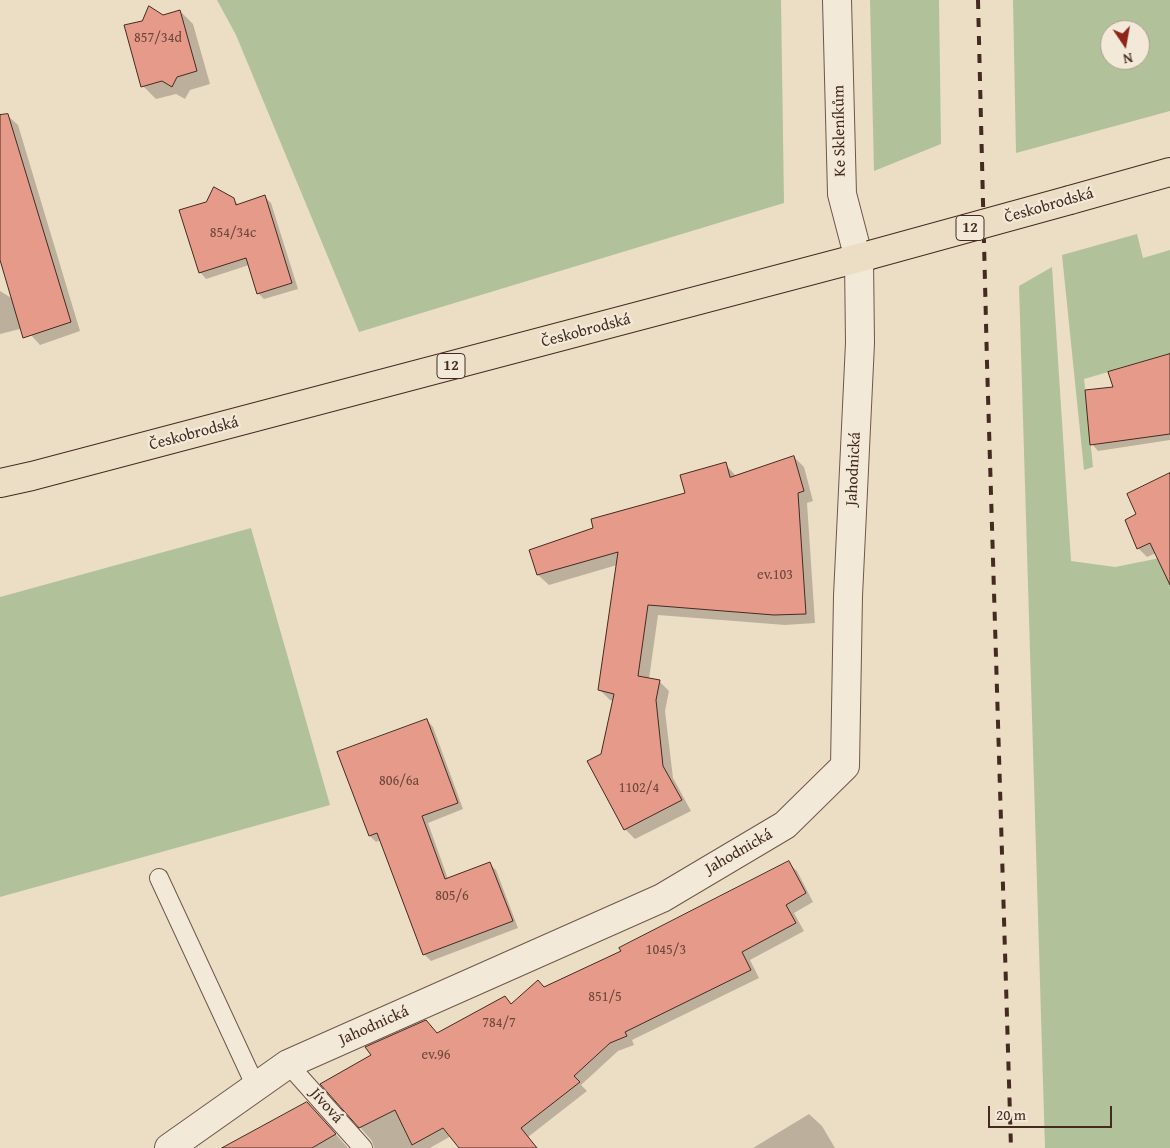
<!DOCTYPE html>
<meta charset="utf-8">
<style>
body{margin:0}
#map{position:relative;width:1170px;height:1148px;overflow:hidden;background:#ecddc5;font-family:"Gentium Book Plus",serif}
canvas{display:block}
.north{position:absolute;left:1100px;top:20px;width:50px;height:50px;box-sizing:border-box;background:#f3e9d9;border:1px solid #ad9d8f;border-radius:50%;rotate:168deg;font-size:14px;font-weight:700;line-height:20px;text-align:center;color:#442a21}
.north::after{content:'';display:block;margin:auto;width:18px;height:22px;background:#8f2418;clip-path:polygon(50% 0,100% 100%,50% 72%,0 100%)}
.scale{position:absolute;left:988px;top:1106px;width:124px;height:22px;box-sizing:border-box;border:2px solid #442a21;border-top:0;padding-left:6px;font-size:15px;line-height:18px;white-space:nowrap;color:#442a21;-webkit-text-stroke:4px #f3e9d9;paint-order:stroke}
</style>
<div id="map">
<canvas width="1170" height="1148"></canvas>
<div class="north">N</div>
<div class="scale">20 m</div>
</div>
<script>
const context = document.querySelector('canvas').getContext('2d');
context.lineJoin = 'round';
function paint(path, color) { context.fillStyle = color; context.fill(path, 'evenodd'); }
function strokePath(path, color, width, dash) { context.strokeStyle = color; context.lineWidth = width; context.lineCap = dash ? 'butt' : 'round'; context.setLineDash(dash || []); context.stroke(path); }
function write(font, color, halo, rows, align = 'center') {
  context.font = font + ' "Gentium Book Plus",serif'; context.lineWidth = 4.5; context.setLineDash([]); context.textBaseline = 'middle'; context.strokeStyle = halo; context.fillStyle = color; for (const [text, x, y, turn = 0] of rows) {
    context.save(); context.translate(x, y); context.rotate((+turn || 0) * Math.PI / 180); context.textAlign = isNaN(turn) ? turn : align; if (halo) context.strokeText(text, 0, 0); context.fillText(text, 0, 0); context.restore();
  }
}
const green = new Path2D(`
 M217,0H781L784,203L359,332L236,35Z
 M870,0H939L941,144L874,171Z
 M1013,0H1170V111L1016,153ZM1110,30H1140V60H1110Z
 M1137,234L1143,258L1170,250V354L1084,379L1093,467L1084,470L1062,255Z
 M1052,267L1071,561L1115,567L1170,556V1148H1045L1019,286Z
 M251,528L330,805L0,897V597Z`);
const shadow = new Path2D(`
 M180,11L193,24L210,84L190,90L185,99L176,94L156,99L143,86L163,16Z
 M8,116L18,125L80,331L40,345L31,335L28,327L0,334V291L21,304L0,235V118Z
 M265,197L271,203L298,289L264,299L258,293L249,265L206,279L200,272L233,199L239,205Z
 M1170,356V440L1098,451L1092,444L1114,388Z
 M794,457L804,467L813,501L807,503L815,623L785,625L658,615L649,679L659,681L669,691L665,711L673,778L691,811L635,839L625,829L602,754L614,701L610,700L600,690L617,565L549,585L538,575L531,551L687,494L725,464L736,476Z
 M1170,474V547L1147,557L1138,548V515Z
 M427,720L433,727L463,809L428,823L448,879L490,864L496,870L518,928L431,961L424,954L381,840L376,842L370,836L339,753Z
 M788,863L797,871L813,902L794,913L804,931L750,960L759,978L632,1040L634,1045L618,1051L581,1085L587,1091L528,1137L537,1148H460L451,1136L430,1148H374L372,1141L322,1084L438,1034L512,1005L623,951Z
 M316,1112L348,1148H234Z
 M809,1114L822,1126L835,1148H753Z`);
const building = new Path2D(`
 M149,6L163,15L180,10L197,71L177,77L172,87L162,81L141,87L124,25L142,21Z
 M8,114L71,322L23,338L0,260V115Z
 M214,187L234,198L236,205L265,195L292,283L257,294L246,258L199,273L179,210L206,202Z
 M1170,354V434L1090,445L1085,390L1113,387L1108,372Z
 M794,456L804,491L798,493L806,614L774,615L648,605L638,676L660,680L656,700L663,766L682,800L624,830L587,761L601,754L614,694L598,690L618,552L537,575L529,550L593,528L591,519L685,493L680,475L726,462L730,477Z
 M1170,473V585L1150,543L1137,549L1125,520L1136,514L1127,494Z
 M427,719L458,803L422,816L445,879L490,862L513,921L423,955L377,833L369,836L337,752Z
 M789,861L806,893L786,905L796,923L742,952L751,970L625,1032L627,1036L610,1043L574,1076L580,1082L521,1128L537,1148H459L443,1128L412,1145L395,1110L359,1128L320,1084L371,1055L365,1047L426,1020L437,1033L505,996L511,1004L538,980L544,987L621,951L619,948Z
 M307,1102L336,1134L312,1148H222Z`);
const lane = new Path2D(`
 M159,878L256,1087
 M288,1064L363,1148`);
const street = new Path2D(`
 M169,1148L288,1064L662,898L785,825L845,766L848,596L860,343L859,259L842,194L837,0`);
const primary = new Path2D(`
 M1070,200L1170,172
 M0,483L32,476L870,255`);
const rail = new Path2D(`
 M978,0L987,363L1011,1148`);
const primaryBridge = new Path2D(`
 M870,255L1070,200`);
const numberNames = [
 ["857/34d",158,38],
 ["854/34c",233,233],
 ["ev.103",775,575],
 ["806/6a",399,781],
 ["1102/4",639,788],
 ["805/6",452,896],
 ["1045/3",666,950],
 ["851/5",605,997],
 ["784/7",499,1023],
 ["ev.96",436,1055]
];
const shields = [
 [970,228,28],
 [451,366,28]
];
const shieldNames = [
 ["12",970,228],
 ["12",451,366]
];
const streetNames = [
 ["Ke Skleníkům",840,131,-91],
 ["Českobrodská",1049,206,-16],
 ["Českobrodská",586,331,-15],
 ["Českobrodská",194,434,-15],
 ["Jahodnická",854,469,-87],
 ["Jahodnická",739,852,-30],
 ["Jahodnická",374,1026,-24],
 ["Jívová",326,1106,48]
];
paint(green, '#b1c29a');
paint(shadow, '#0003');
paint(building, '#e69a89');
strokePath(building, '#442a21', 1);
strokePath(lane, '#6e574a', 20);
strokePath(street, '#6e574a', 30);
strokePath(primary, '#442a21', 30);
strokePath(lane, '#f3e9d9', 18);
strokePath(street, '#f3e9d9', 28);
strokePath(primary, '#ecddc5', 28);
strokePath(rail, '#442a21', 4, [9, 9]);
strokePath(primaryBridge, '#442a21', 30, []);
strokePath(primaryBridge, '#ecddc5', 28);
write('14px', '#6c463b', null, numberNames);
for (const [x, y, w] of shields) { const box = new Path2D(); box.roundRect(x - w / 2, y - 12.5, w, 25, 4); context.fillStyle = '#f3e9d9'; context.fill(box); strokePath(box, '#442a21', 1); }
write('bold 15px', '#442a21', null, shieldNames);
write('16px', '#442a21', '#f3e9d9', streetNames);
</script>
